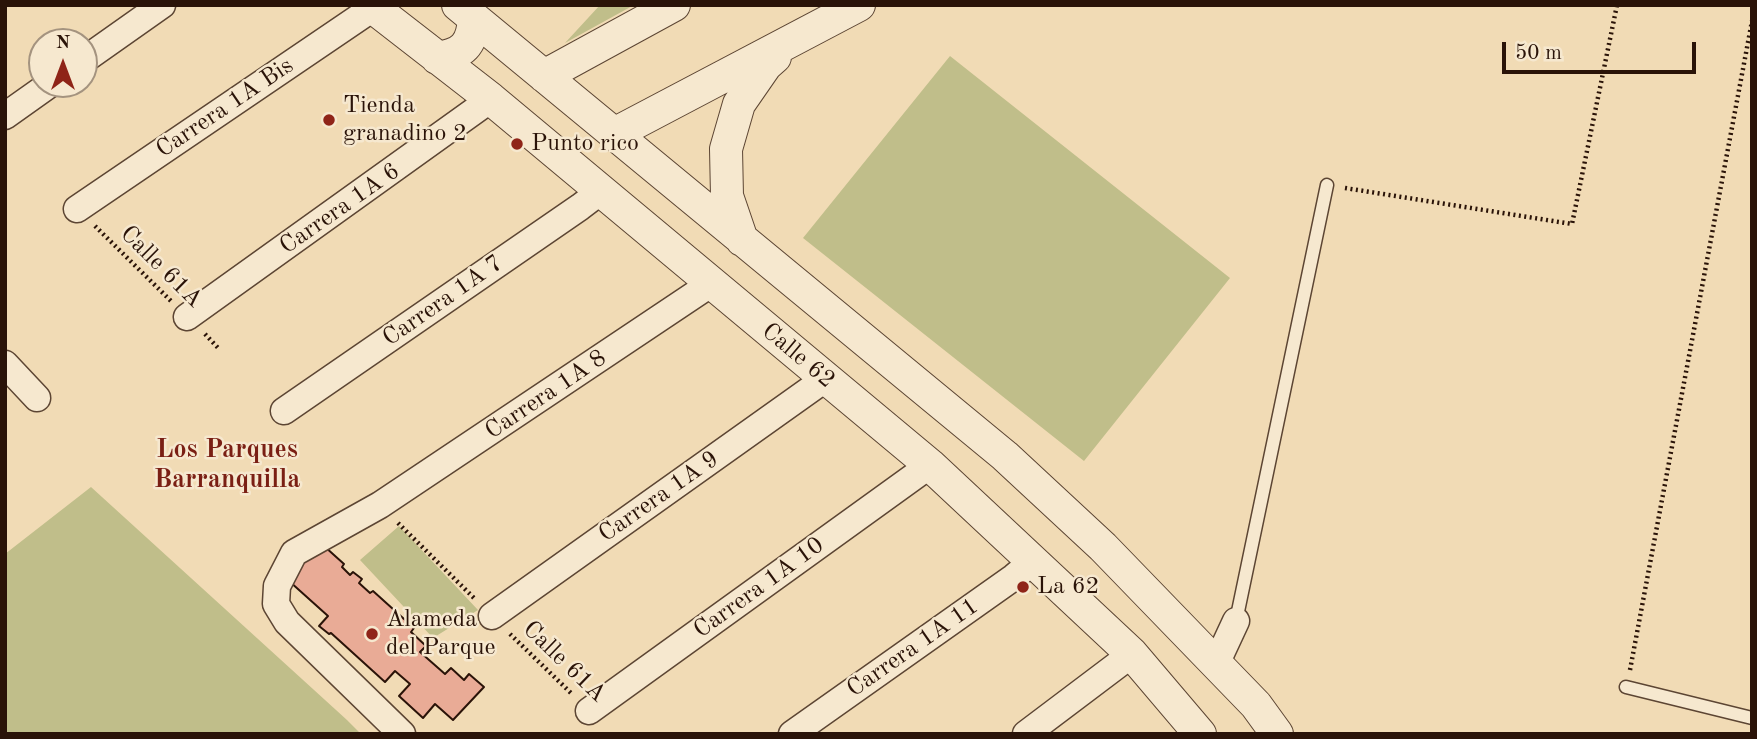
<!DOCTYPE html>
<style>
body{margin:0}
#map{position:relative;width:1757px;height:739px;overflow:hidden;background:#f1dbb5;font-family:"Old Standard TT",serif}
canvas{display:block}
.frame{position:absolute;inset:0;border:7px solid #2a1308;pointer-events:none}
.north{position:absolute;left:28px;top:28px;width:70px;height:70px;box-sizing:border-box;background:#f6e8cf;border:2px solid #a4937f;border-radius:50%;rotate:0deg;font-size:19px;font-weight:700;line-height:28px;text-align:center;color:#2a1308}
.north::after{content:'';display:block;margin:auto;width:24px;height:32px;background:#8f2418;clip-path:polygon(50% 0,100% 100%,50% 72%,0 100%)}
.scale{position:absolute;left:1502px;top:42px;width:194px;height:32px;box-sizing:border-box;border:4px solid #2a1308;border-top:0;padding-left:9px;font-size:21px;line-height:24px;white-space:nowrap;color:#2a1308;-webkit-text-stroke:5px #f6e8cf;paint-order:stroke}
</style>
<div id="map">
<canvas width="1757" height="739"></canvas>
<div class="frame"></div>
<div class="north">N</div>
<div class="scale">50 m</div>
</div>
<script>
const context = document.querySelector('canvas').getContext('2d');
context.lineJoin = 'round';
function paint(path, color) { context.fillStyle = color; context.fill(path, 'evenodd'); }
function strokePath(path, color, width, dash) { context.strokeStyle = color; context.lineWidth = width; context.lineCap = dash ? 'butt' : 'round'; context.setLineDash(dash || []); context.stroke(path); }
function write(font, color, halo, rows, align = 'center') {
  context.font = font + ' "Old Standard TT",serif'; context.lineWidth = 5; context.setLineDash([]); context.textBaseline = 'middle'; context.strokeStyle = halo; context.fillStyle = color; for (const [text, x, y, turn = 0] of rows) {
    context.save(); context.translate(x, y); context.rotate((+turn || 0) * Math.PI / 180); context.textAlign = isNaN(turn) ? turn : align; if (halo) context.strokeText(text, 0, 0); context.fillText(text, 0, 0); context.restore();
  }
}
const green = new Path2D(`
 M600,5H634L565,43Z
 M950,56L1230,278L1084,461L803,238Z
 M91,487L347,720L361,734H5V554Z
 M399,526L478,610L433,638L360,560Z`);
const building = new Path2D(`
 M324,546L344,564L342,567L350,575L353,572L362,579L359,583L370,593L373,591L414,628L411,632L426,646L420,652L445,674L451,668L464,680L469,674L484,687L453,720L435,704L423,718L399,696L410,684L395,671L385,682L331,633L329,634L319,626L328,616L289,581L313,549Z`);
const path = new Path2D(`
 M1345,188L1572,224L1617,5
 M95,226L171,301
 M205,334L220,350
 M398,523L474,598
 M510,634L572,694
 M1630,670L1752,21`);
const service = new Path2D(`
 M1236,621L1327,185
 M1626,687L1752,718`);
const minor = new Path2D(`
 M84,60L162,5
 M5,116L50,84
 M77,209L373,8
 M187,317L491,99
 M5,364L37,398
 M284,411L580,207L601,191
 M492,616L825,379
 M1216,664L1236,621
 M589,711L930,465
 M402,734L287,622L276,604L277,586L294,553L380,505L712,283
 M792,734L1014,577L1032,562
 M1026,734L1132,654`);
const tertiary = new Path2D(`
 M370,5L491,99L930,465L1132,654L1200,734
 M458,5L1005,456L1103,547L1256,705L1277,734
 M437,58C463,54 472,45 474,19
 M544,76L674,5
 M614,134L859,5
 M742,240L727,196L726,149L739,104L766,65L775,57`);
const markers = [
 [329,120,7,"#8f2418"],
 [517,144,7,"#8f2418"],
 [1023,587,7,"#8f2418"],
 [372,634,7,"#8f2418"]
];
const poiNames = [
 ["Tienda",343,106],
 ["granadino 2",343,134],
 ["Punto rico",531,144],
 ["La 62",1037,587],
 ["Alameda",386,620],
 ["del Parque",386,648]
];
const streetNames = [
 ["Carrera 1A Bis",225,108,-34],
 ["Carrera 1A 6",340,209,-35],
 ["Calle 61A",161,267,45],
 ["Carrera 1A 7",443,301,-35],
 ["Calle 62",798,356,40],
 ["Carrera 1A 8",546,395,-34],
 ["Carrera 1A 9",659,497,-35],
 ["Carrera 1A 10",759,588,-36],
 ["Carrera 1A 11",913,648,-35],
 ["Calle 61A",564,662,44]
];
const neighbourhoodNames = [
 ["Los Parques",227,450],
 ["Barranquilla",227,480]
];
paint(green, '#c0be8a');
paint(building, '#e9ab96');
strokePath(building, '#2a1308', 2);
strokePath(service, '#5c4533', 15);
strokePath(minor, '#5c4533', 29);
strokePath(tertiary, '#5c4533', 34);
strokePath(path, '#2a1308', 4.5, [2, 3.5]);
strokePath(service, '#f6e8cf', 12);
strokePath(minor, '#f6e8cf', 26);
strokePath(tertiary, '#f6e8cf', 32);
for (const [x, y, r, color] of markers) { const dot = new Path2D(); dot.arc(x, y, r, 0, 2 * Math.PI); context.fillStyle = color; context.fill(dot); strokePath(dot, '#f6e8cf', 2.5); }
write('24px', '#2a1308', '#f6e8cf', poiNames, 'left');
write('24px', '#2a1308', '#f6e8cf', streetNames);
write('bold 26px', '#7a1f14', '#f6e8cf', neighbourhoodNames);
</script>
